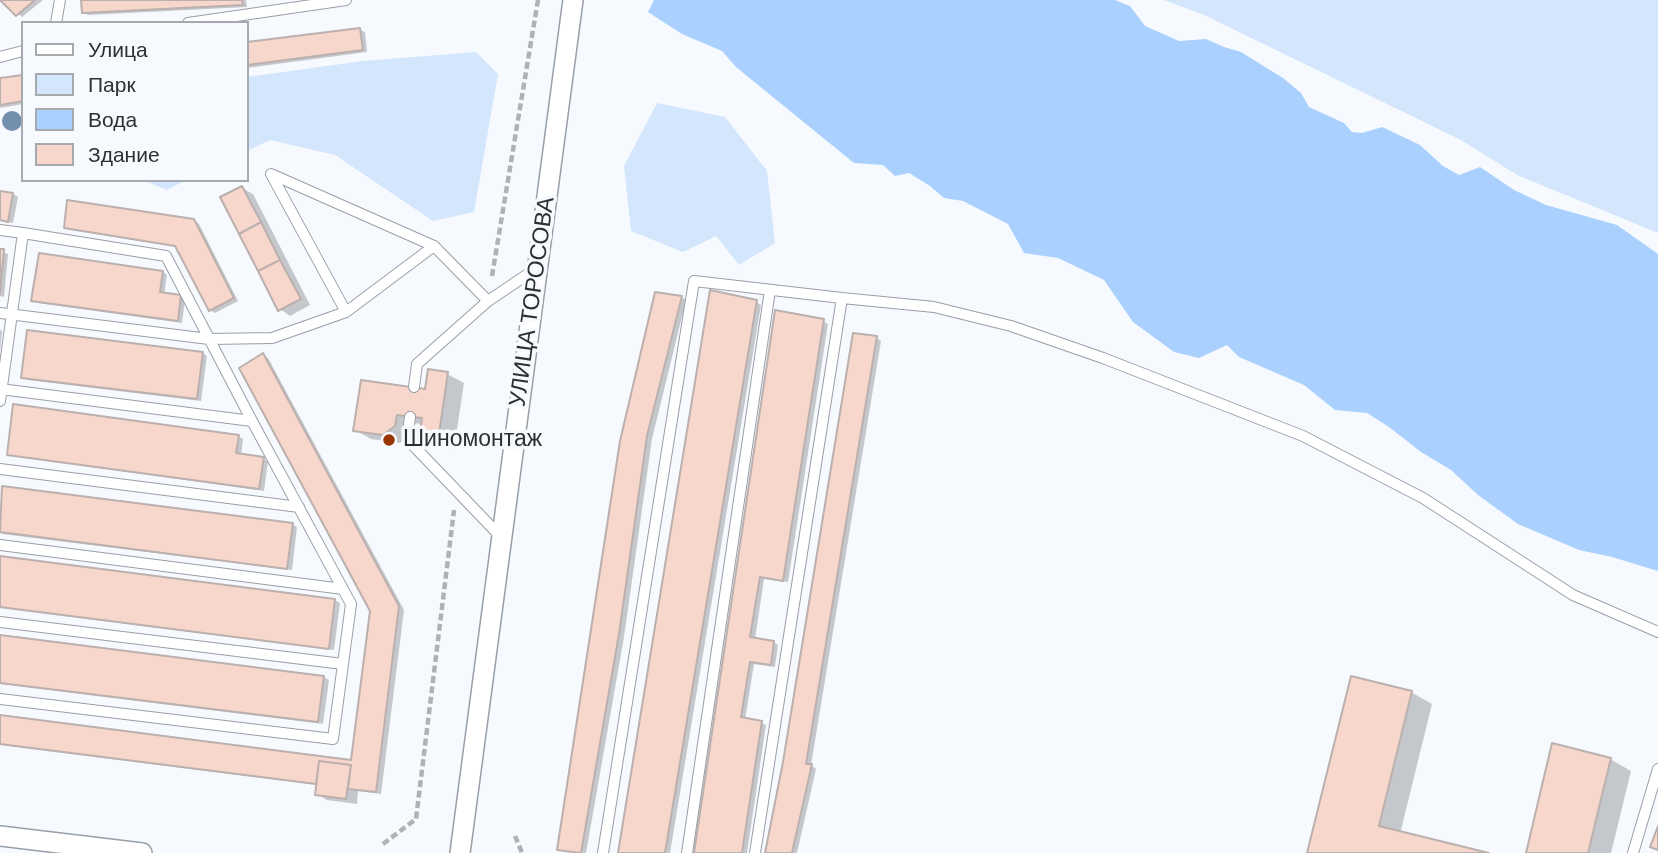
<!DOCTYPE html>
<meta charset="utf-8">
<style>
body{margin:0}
#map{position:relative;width:1658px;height:853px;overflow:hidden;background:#f6faff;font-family:"DM Sans",sans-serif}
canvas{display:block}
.legend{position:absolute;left:21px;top:21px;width:228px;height:161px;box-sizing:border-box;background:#f6faff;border:2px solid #a6a9ad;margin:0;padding:9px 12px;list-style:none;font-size:21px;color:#2d3033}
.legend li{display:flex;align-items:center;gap:14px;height:35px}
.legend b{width:35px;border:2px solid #a6a9ad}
</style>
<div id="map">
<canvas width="1658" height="853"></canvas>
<ul class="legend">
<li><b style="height:9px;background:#fff"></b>Улица</li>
<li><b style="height:19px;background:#d4e6fc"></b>Парк</li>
<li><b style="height:19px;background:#aad0fe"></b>Вода</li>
<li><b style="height:19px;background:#f7d7cc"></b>Здание</li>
</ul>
</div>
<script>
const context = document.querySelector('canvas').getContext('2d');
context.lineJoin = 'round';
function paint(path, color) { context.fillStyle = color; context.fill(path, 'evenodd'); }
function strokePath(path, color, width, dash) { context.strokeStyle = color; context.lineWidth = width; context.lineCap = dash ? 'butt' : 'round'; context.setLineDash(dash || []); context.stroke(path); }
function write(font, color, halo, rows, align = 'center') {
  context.font = font + ' "DM Sans",sans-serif'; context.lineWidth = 7; context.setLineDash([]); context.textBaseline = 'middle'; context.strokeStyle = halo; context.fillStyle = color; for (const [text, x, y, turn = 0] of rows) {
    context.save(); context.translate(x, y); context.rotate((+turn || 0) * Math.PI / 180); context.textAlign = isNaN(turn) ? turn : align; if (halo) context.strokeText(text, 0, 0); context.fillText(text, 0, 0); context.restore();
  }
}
const green = new Path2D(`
 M1164,0H1658V233L1517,175L1461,140L1204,15Z
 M476,52L498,74L474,212L433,221L335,155L270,140L247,151V77L363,61Z
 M657,103L725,117L767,171L775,243L739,265L716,236L683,252L631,231L624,166Z
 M142,180H186L167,190Z`);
const water = new Path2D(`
 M654,0H1115L1130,6L1145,26L1179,41L1206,39L1224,47L1241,52L1283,78L1301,93L1309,107L1344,123L1352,132L1362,133L1382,127L1420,145L1443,166L1459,175L1480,167L1514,190L1546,205L1617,225L1658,254V571L1612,557L1579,550L1518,524L1478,495L1451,470L1421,452L1389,427L1367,413L1335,410L1304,385L1239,357L1227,345L1199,358L1174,352L1133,322L1104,280L1058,258L1024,253L1008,224L963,201L944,198L930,186L909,173L895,176L883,165L854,163L736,67L722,51L682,34L648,12Z`);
const shadow = new Path2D(`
 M3,0H43L22,17Z
 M82,0H246L247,7L88,15L83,12Z
 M360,30L365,32L367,52L247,68V44Z
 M23,77V104L0,108V79Z
 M242,188L253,194L310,305L290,316L280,309Z
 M0,192L13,194L18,197L13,223L0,221Z
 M194,221L199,224L238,301L215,313L210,310L178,247L71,230L66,227Z
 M0,251L8,254L4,297L0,296Z
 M163,272L167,275L164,295L181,297L185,300L182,323L38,303L33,301Z
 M681,297L686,300L652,439L624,637L586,853L564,852L559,850L622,442Z
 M756,302L761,305L670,853H619Z
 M777,312L823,321L828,324L788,582L764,579L755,639L773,642L778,645L775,667L754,664L745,720L761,723L766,725L747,853H695Z
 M0,330L2,331L0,352Z
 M877,338L881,341L811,765L816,769L797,853H767Z
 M202,353L207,356L201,401L28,380L23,377Z
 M263,355L268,358L404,610L381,794L358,791L357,804L327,800L317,794L318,785L0,745V716L352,762L372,610Z
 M447,374L464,383L454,449L437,447L421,438L423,424L413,423L411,435L400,443L371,439L355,430L427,391Z
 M238,436L243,439L241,456L263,459L268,461L264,491L13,456L8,454Z
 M3,487L292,524L297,527L292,570L2,534L0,532V513Z
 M0,558L335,600L340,603L334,650L0,608Z
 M0,637L324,677L329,680L323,724L0,684Z
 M1411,692L1432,704L1400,834L1481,853H1309Z
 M1610,759L1631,771L1611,853H1527Z`);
const building = new Path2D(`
 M0,0H35L16,16Z
 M81,0H242L243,5L82,13Z
 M360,28L363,50L247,65V42Z
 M23,75V101L0,105V78Z
 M242,186L261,222L239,234L220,197Z
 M0,191L13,193L8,222L0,220Z
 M67,200L194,219L234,298L209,311L175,246L64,228Z
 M261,222L280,260L258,271L239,234Z
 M0,249H4L0,294Z
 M39,253L163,271L160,292L181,295L178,321L31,301Z
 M280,260L301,299L278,311L258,271Z
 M710,290L757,300L665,853H618Z
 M655,292L682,296L647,436L619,634L581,853L557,850L620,441Z
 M775,310L824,319L783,581L760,577L750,637L774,641L771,665L750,662L741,717L762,721L742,853H694Z
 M27,330L203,352L197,399L21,378Z
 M853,333L877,336L806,764H812L792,853H765L783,762Z
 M263,353L399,606L376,792L348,789L351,765L319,761L316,784L0,744V715L351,760L370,611L239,368Z
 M428,369L448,372L438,441L419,439L422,418L397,415L395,426L383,435L353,431L361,380L425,389Z
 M13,404L239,435L236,453L264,457L259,489L7,455Z
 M2,486L293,523L287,569L0,532Z
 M0,556L335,599L329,649L0,607Z
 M0,635L324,676L318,722L0,683Z
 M1351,676L1412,691L1379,826L1489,853H1307Z
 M1552,743L1611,758L1588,853H1526Z
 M319,761L351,765L346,799L315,795Z
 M1658,826V850L1650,847Z`);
const path = new Path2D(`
 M492,276L538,0
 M515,836L522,853
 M383,844L416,819L454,510`);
const service = new Path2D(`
 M56,23L60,0
 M188,23L346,0
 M0,57L23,51
 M0,230L23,233
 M434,246L271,174L346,312L434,246L488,301
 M842,298L934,307L1011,326L1103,358L1303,436L1423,498L1573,595L1658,632
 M0,313L209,339L272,338L346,312
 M414,387L417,364L488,301L537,268
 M0,389L252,421
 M0,401L23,233L166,256L252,421L351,604L333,739L0,699
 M410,417L407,439L501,537
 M0,469L299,507
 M0,545L343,589
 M0,622L343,664
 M603,853L694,281L842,298L755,853
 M687,853L770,290
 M1633,853L1658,769`);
const minor = new Path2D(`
 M0,836L142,853
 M460,853L573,0`);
const trees = [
 [12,121]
];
const markers = [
 [389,440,7,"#983401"]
];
const streetNames = [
 ["УЛИЦА ТОРОСОВА",533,302,-82]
];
const poiNames = [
 ["Шиномонтаж",403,440]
];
paint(green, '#d4e6fc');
paint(water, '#aad0fe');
paint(shadow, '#0003');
paint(building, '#f7d7cc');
strokePath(building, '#bbb0ad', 2);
strokePath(service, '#989fa7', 12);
strokePath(minor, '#989fa7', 22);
strokePath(path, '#aeb2b6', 4.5, [7, 3.5]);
strokePath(service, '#fff', 10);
strokePath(minor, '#fff', 19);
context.fillStyle = '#728fad';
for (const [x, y] of trees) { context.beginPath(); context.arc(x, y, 10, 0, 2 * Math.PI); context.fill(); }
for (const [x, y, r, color] of markers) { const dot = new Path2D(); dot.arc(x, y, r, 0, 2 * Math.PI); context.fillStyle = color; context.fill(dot); strokePath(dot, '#f6faff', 2.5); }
write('23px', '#2d3033', '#f6faff', streetNames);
write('23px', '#2d3033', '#f6faff', poiNames, 'left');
</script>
